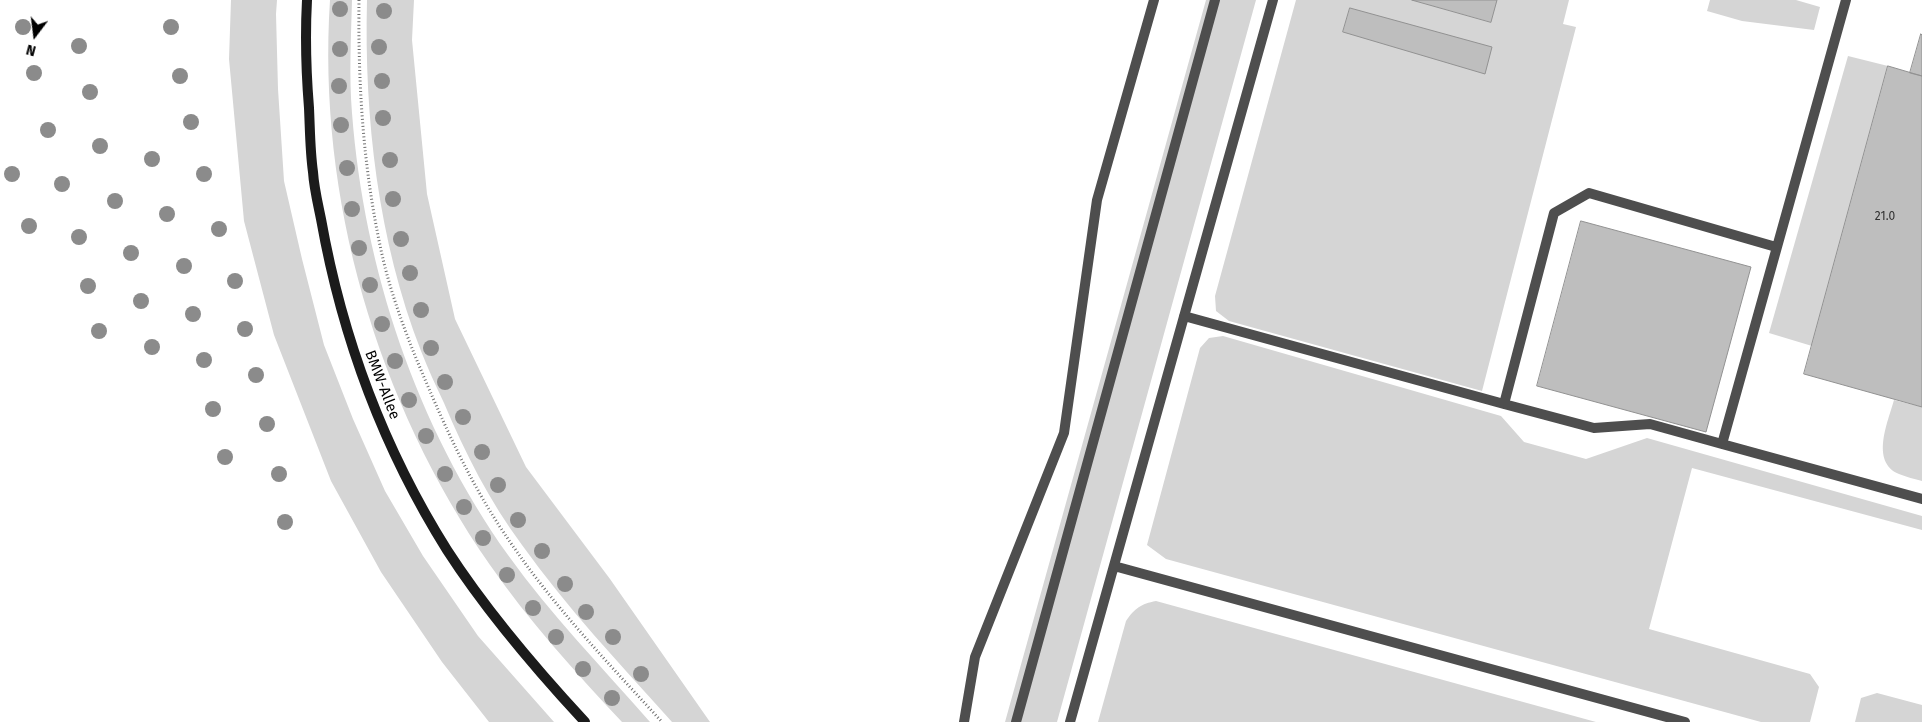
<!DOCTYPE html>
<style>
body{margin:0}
#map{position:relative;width:1922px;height:722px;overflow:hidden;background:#fff;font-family:"Fira Sans",sans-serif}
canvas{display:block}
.north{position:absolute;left:10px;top:10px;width:50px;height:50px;-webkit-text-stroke:4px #fff;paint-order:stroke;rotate:195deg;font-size:14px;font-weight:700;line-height:20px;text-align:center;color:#000}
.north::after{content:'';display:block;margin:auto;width:18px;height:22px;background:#000;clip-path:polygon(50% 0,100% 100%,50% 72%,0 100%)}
</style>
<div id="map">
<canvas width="1922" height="722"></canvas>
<div class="north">N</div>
</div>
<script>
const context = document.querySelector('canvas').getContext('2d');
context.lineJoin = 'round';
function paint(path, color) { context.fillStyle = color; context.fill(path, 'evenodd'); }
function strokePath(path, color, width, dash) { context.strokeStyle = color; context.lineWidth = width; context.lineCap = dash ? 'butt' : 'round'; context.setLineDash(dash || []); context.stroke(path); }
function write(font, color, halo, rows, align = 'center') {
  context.font = font + ' "Fira Sans",sans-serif'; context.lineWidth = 4.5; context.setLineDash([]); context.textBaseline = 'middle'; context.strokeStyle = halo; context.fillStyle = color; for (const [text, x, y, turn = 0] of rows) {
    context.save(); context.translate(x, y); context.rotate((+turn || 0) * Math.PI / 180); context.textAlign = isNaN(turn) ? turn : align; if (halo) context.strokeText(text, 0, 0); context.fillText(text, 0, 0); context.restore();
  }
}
const green = new Path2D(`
 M231,0H277L276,14L278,89L284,181L302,259L324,345L353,419L385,491L423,556L478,636L554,722H489L442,662L381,572L331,481L274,335L244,221L229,59Z
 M330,0H352C351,38 349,76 352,113C364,270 417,427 508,555C551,615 602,667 650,722H622C575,672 529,621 490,565C377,402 317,198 330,0Z
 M367,0H414L412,40L427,194L455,319L526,467L610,579L710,722H672C620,664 567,608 522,545C490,502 465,453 444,403C436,386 428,369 421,351C378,240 364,118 367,0Z
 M1206,0H1256L1057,722H1005Z
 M1296,0H1569L1563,24L1576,27L1482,391L1229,321L1216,311L1215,296Z
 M1710,0H1796L1820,7L1814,30L1742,21L1707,11Z
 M1848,56L1888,66L1812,346L1769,333Z
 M1223,336L1501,416L1524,442L1586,459L1647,438L1922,516V530L1692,468L1649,629L1810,674L1819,687L1810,722H1761L1166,559L1147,545L1200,348L1209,338Z
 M1894,400L1922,407V481C1915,479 1906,477 1899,474C1870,462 1888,422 1894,400Z
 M1156,601L1596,722H1098L1126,621C1135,608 1141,604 1156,601Z
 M1877,693L1922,705V722H1855L1861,698Z`);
const building = new Path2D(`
 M1412,0H1497L1491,22Z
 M1350,8L1492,47L1485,74L1343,32Z
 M1921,34L1922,35V76L1910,73Z
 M1888,66L1922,76V407L1804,374Z
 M1581,221L1751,267L1706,432L1537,386Z`);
const path = new Path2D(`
 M359,0C358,85 363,166 381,250C393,306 417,362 440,414C461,461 485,507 515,549C558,611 611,666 662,722`);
const service = new Path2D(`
 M1846,0L1722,444L1922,499
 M1184,316L1504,404L1554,213L1589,193L1776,247
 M1504,404L1594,428L1650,424L1722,444
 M1114,566L1685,722
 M964,722L975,657L1064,433L1097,200L1154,0
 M1016,722L1215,0
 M1070,722L1273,0`);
const secondary = new Path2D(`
 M307,0C305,37 306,71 309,108C310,129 310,151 313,172C314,188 318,204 321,219C342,337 383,448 447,550C487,612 535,668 585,722`);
const trees = [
 [340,9],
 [384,11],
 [23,27],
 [171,27],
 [79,46],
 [379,47],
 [340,49],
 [34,73],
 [180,76],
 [382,81],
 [339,86],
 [90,92],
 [383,118],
 [191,122],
 [341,125],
 [48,130],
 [100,146],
 [152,159],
 [390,160],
 [347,168],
 [12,174],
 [204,174],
 [62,184],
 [393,199],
 [115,201],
 [352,209],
 [167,214],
 [29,226],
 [219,229],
 [79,237],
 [401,239],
 [359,248],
 [131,253],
 [184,266],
 [410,273],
 [235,281],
 [370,285],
 [88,286],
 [141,301],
 [421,310],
 [193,314],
 [382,324],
 [245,329],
 [99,331],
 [152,347],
 [431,348],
 [204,360],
 [395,361],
 [256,375],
 [445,382],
 [409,400],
 [213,409],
 [463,417],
 [267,424],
 [426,436],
 [482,452],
 [225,457],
 [279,474],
 [445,474],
 [498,485],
 [464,507],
 [518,520],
 [285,522],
 [483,538],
 [542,551],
 [507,575],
 [565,584],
 [533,608],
 [586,612],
 [556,637],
 [613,637],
 [583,669],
 [641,674],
 [612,698]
];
const numberNames = [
 ["21.0",1885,217]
];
const streetNames = [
 ["BMW-Allee",382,385,69]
];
paint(green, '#d5d5d5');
paint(building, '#bebebe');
strokePath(building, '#929292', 1);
strokePath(path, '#707070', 3, [1, 2.5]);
strokePath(service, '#4e4e4e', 10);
strokePath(secondary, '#1b1b1b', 10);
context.fillStyle = '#8b8b8b';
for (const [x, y] of trees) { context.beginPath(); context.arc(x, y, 8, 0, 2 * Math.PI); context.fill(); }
write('12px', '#303030', null, numberNames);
write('15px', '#000', '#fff', streetNames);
</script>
